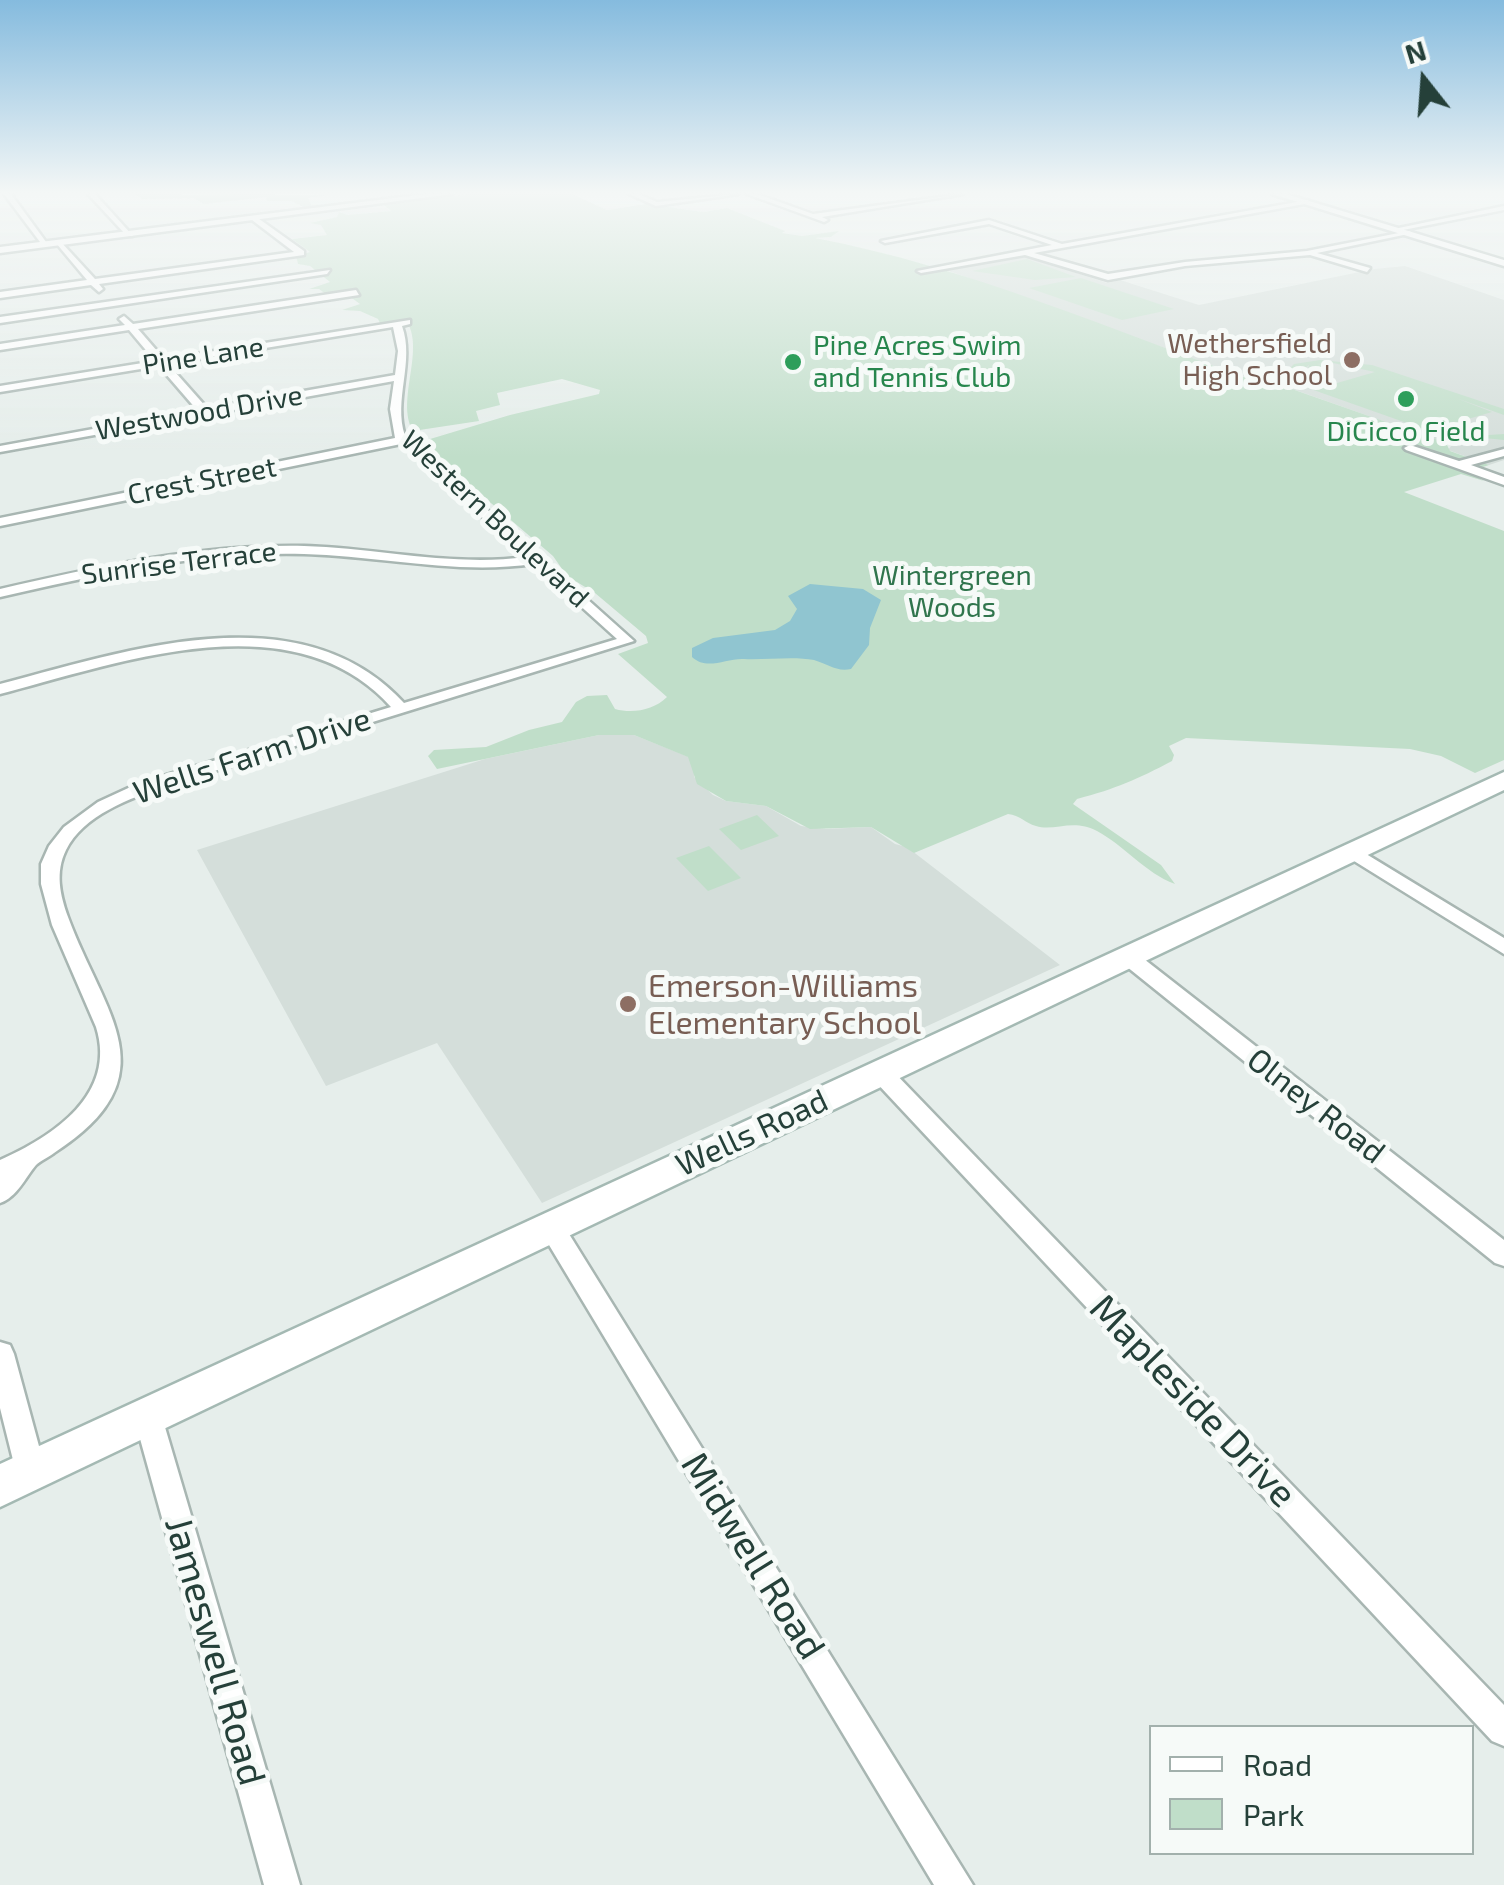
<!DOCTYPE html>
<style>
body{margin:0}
#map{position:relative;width:1504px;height:1885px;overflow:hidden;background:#e6eeeb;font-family:"Exo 2",sans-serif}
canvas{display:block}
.legend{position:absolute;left:1149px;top:1725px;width:325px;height:130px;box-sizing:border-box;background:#f6faf8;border:2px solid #a2b0ac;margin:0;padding:12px 18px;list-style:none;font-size:30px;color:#254039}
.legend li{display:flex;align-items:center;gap:20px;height:50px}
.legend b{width:50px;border:2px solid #a2b0ac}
.north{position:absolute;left:1374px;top:30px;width:100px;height:100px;-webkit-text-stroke:8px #f6faf8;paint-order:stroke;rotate:343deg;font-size:28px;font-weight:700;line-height:40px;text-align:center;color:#254039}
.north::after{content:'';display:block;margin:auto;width:35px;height:45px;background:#254039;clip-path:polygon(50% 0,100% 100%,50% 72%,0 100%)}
</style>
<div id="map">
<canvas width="1504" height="1885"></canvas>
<ul class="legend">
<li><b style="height:12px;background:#fff"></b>Road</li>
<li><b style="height:28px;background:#c0dec9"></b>Park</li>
</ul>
<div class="north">N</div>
</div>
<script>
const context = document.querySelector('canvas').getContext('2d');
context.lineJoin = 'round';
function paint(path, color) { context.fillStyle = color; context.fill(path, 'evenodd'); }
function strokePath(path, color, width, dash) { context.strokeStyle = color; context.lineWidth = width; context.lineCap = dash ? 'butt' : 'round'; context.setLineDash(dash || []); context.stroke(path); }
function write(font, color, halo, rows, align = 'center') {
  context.font = font + ' "Exo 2",sans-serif'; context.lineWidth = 10; context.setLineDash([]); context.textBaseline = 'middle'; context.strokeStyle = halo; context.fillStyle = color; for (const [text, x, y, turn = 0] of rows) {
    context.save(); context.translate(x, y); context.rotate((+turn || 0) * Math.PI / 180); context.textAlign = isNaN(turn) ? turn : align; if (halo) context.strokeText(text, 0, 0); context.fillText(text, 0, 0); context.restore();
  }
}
const built = new Path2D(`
 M1026,256L1107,283L1120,280L1199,305L1374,269L1405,266L1504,300V460L1489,465L1448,450L1451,446L1442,442L1298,391L1259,382L946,270Z
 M599,735H634L689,757L694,766V777L713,795L726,801L766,806L801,826L826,829L871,827L895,844L907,847L1060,965L542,1203L437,1043L326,1086L197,850L485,759Z`);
const green = new Path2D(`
 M134,194L327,195L308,198L312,207L305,208L292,201H267L266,197L204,204L194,198L143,199Z
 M467,194H572L607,210L647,204L703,212L727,208L785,231L782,233L802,236L839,231L831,237L815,238C968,267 1112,330 1258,382L1289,388L1446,443L1450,451L1489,465L1468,472L1484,481L1461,474L1404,492L1504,531V760L1475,773L1441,756L1410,749L1186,738L1169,746L1174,755L1172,761C1138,779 1115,789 1077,799L1073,804L1161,865L1175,884C1145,873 1125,846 1097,831C1073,818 1054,832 1036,826C1025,823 1020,815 1008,814L914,853L871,827L810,829L766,806L726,801L697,784L688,757L634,735H599L437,769L428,756L434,750L486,747L529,730L562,722L576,702L587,696L607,695L615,709C633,714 654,710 667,697L618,654L648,643L646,636L595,593L567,576L553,556L423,445L430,439L510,415L599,394L600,390L562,379L497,393L500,405L476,411L479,421L413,431C395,400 427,348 405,319L376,324L380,323L378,319L360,311L342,310L360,304L345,293L327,295L319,289H309L330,282L310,266L298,264L296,256L310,252L292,239L327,235L321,225L310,223L337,217L339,212L348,215L391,211L384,205Z
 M1027,259L1076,277L1035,280L972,271Z
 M1081,278L1174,309L1122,320L1029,288Z
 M1320,360L1372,365L1504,409V415L1456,398L1492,412L1437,428L1473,436L1504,434V440L1435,433L1305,387L1285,373L1294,364ZM1333,363L1375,372L1320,388L1297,374L1309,365L1307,373H1334L1329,371L1332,366L1317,364Z
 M757,815L779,836L741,850L719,829Z
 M709,846L741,878L708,891L676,858Z`);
const water = new Path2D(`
 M810,584L863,589L881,600L870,628L869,645L851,669C836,672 828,664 814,660C794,656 766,660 744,659C726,658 707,671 692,657V648L713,638L775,630L790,621L797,609L788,596Z`);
const minor = new Path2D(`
 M4,194H11L49,246H43Z
 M88,194H95L133,236H127Z
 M629,194H638L657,202L738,194L656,206Z
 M747,194H757L813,214L963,194L822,217L828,220L824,222Z
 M1308,200L1310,203L1034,253L1108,274L1185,262L1307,251L1409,231L1413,233L1317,253L1370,268L1367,272L1310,255L1185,266L1108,280L1025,255L921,273L917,271L1052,245L989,224L885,243L881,241L989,220L1062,244Z
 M1504,206V210L1398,231L1394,229Z
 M255,216L304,251V255L99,284L103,289L99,292L91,285L0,298V292L87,280L56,243L60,241L95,279L294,252L252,220Z
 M330,270L327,274L0,323V317Z
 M356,290L359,295L138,329L164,359L410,320V324L402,326C415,362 393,399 405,436L634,641L166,786C131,798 83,815 66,850C55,872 60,895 68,917C104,1015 173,1076 54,1153C49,1157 40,1161 36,1165C25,1178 17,1197 0,1203V1160C54,1136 117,1094 96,1027L52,925L41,884V864L49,846L64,827L98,802L137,784L391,707C293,598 120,663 0,694V684C126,651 301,590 404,703L617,639L534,564C456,575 381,556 304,554C201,551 100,574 0,597V589C100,566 201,544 304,546C378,548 452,567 526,557L401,444L0,526V518L395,438L390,409L394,381L0,452V446L197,410L159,366L0,392V386L155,361L129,330L0,350V344L125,325L119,319L124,316L133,324ZM393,327L398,351L395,375L207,408L168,364Z
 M1410,445L1459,461L1504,449V456L1471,465L1504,477V485L1406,450L1404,448Z
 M1353,846L1504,938V954L1346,856L1344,852L1346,848Z
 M1128,950L1135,952L1504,1240V1266L1495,1263L1121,962L1118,957L1121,952Z
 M881,1065L889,1067L1504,1705V1746L1492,1741L873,1079L870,1073L873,1067Z
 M552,1218L561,1221L973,1885H934L543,1235L540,1228L543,1221Z
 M0,1342L10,1345L14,1354L46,1472L41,1482L31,1486L21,1482L16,1472L0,1408Z
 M148,1404L158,1408L162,1417L300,1885H264L134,1417L138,1408Z`);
const tertiary = new Path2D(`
 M426,194H452L0,253V247Z
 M1272,194H1286L1504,260V266Z`);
const secondary = new Path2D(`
 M1504,772V790L0,1507V1464Z`);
const markers = [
 [1352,360,10,"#8d6e63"],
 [793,362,10,"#2e9e5b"],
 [1406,399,10,"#2e9e5b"],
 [628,1004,10,"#8d6e63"]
];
const farEducationnames = [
 ["Wethersfield",1332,344],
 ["High School",1332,376]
];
const farLeisurenames = [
 ["Pine Acres Swim",813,346],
 ["and Tennis Club",813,378],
 ["DiCicco Field",1406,432,"center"]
];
const farStreetnames = [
 ["Pine Lane",203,356,-9],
 ["Westwood Drive",199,413,-10],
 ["Crest Street",202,481,-11],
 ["Western Boulevard",495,519,43],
 ["Sunrise Terrace",179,563,-7]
];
const farParknames = [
 ["Wintergreen",952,576],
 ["Woods",952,608]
];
const streetNames = [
 ["Wells Farm Drive",252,756,-18],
 ["Olney Road",1316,1106,38],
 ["Wells Road",752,1133,-25]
];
const educationNames = [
 ["Emerson-Williams",648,986],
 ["Elementary School",648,1023]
];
const nearStreetnames = [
 ["Mapleside Drive",1193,1401,46],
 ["Midwell Road",753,1556,58],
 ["Jameswell Road",215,1651,74]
];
paint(built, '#d4deda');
paint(green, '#c0dec9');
paint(water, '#90c5d0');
strokePath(minor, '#a8b6b2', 5);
strokePath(tertiary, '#a8b6b2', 5);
strokePath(secondary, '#a4b9b3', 5);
paint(minor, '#fff');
paint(tertiary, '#fff');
paint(secondary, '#fff');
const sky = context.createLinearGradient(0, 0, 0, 458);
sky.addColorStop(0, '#85bbde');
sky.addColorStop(0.42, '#f4f7f6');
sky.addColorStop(1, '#f4f7f600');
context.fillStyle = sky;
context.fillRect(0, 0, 1504, 458);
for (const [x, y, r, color] of markers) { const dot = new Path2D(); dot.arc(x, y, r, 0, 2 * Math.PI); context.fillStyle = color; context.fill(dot); strokePath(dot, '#f6faf8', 4); }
write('28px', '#785e54', '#f6faf8', farEducationnames, 'right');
write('28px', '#27864d', '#f6faf8', farLeisurenames, 'left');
write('28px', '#254039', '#f6faf8', farStreetnames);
write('28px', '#30754d', '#f6faf8', farParknames);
write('32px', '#254039', '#f6faf8', streetNames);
write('32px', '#785e54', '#f6faf8', educationNames, 'left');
write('38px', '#254039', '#f6faf8', nearStreetnames);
</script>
